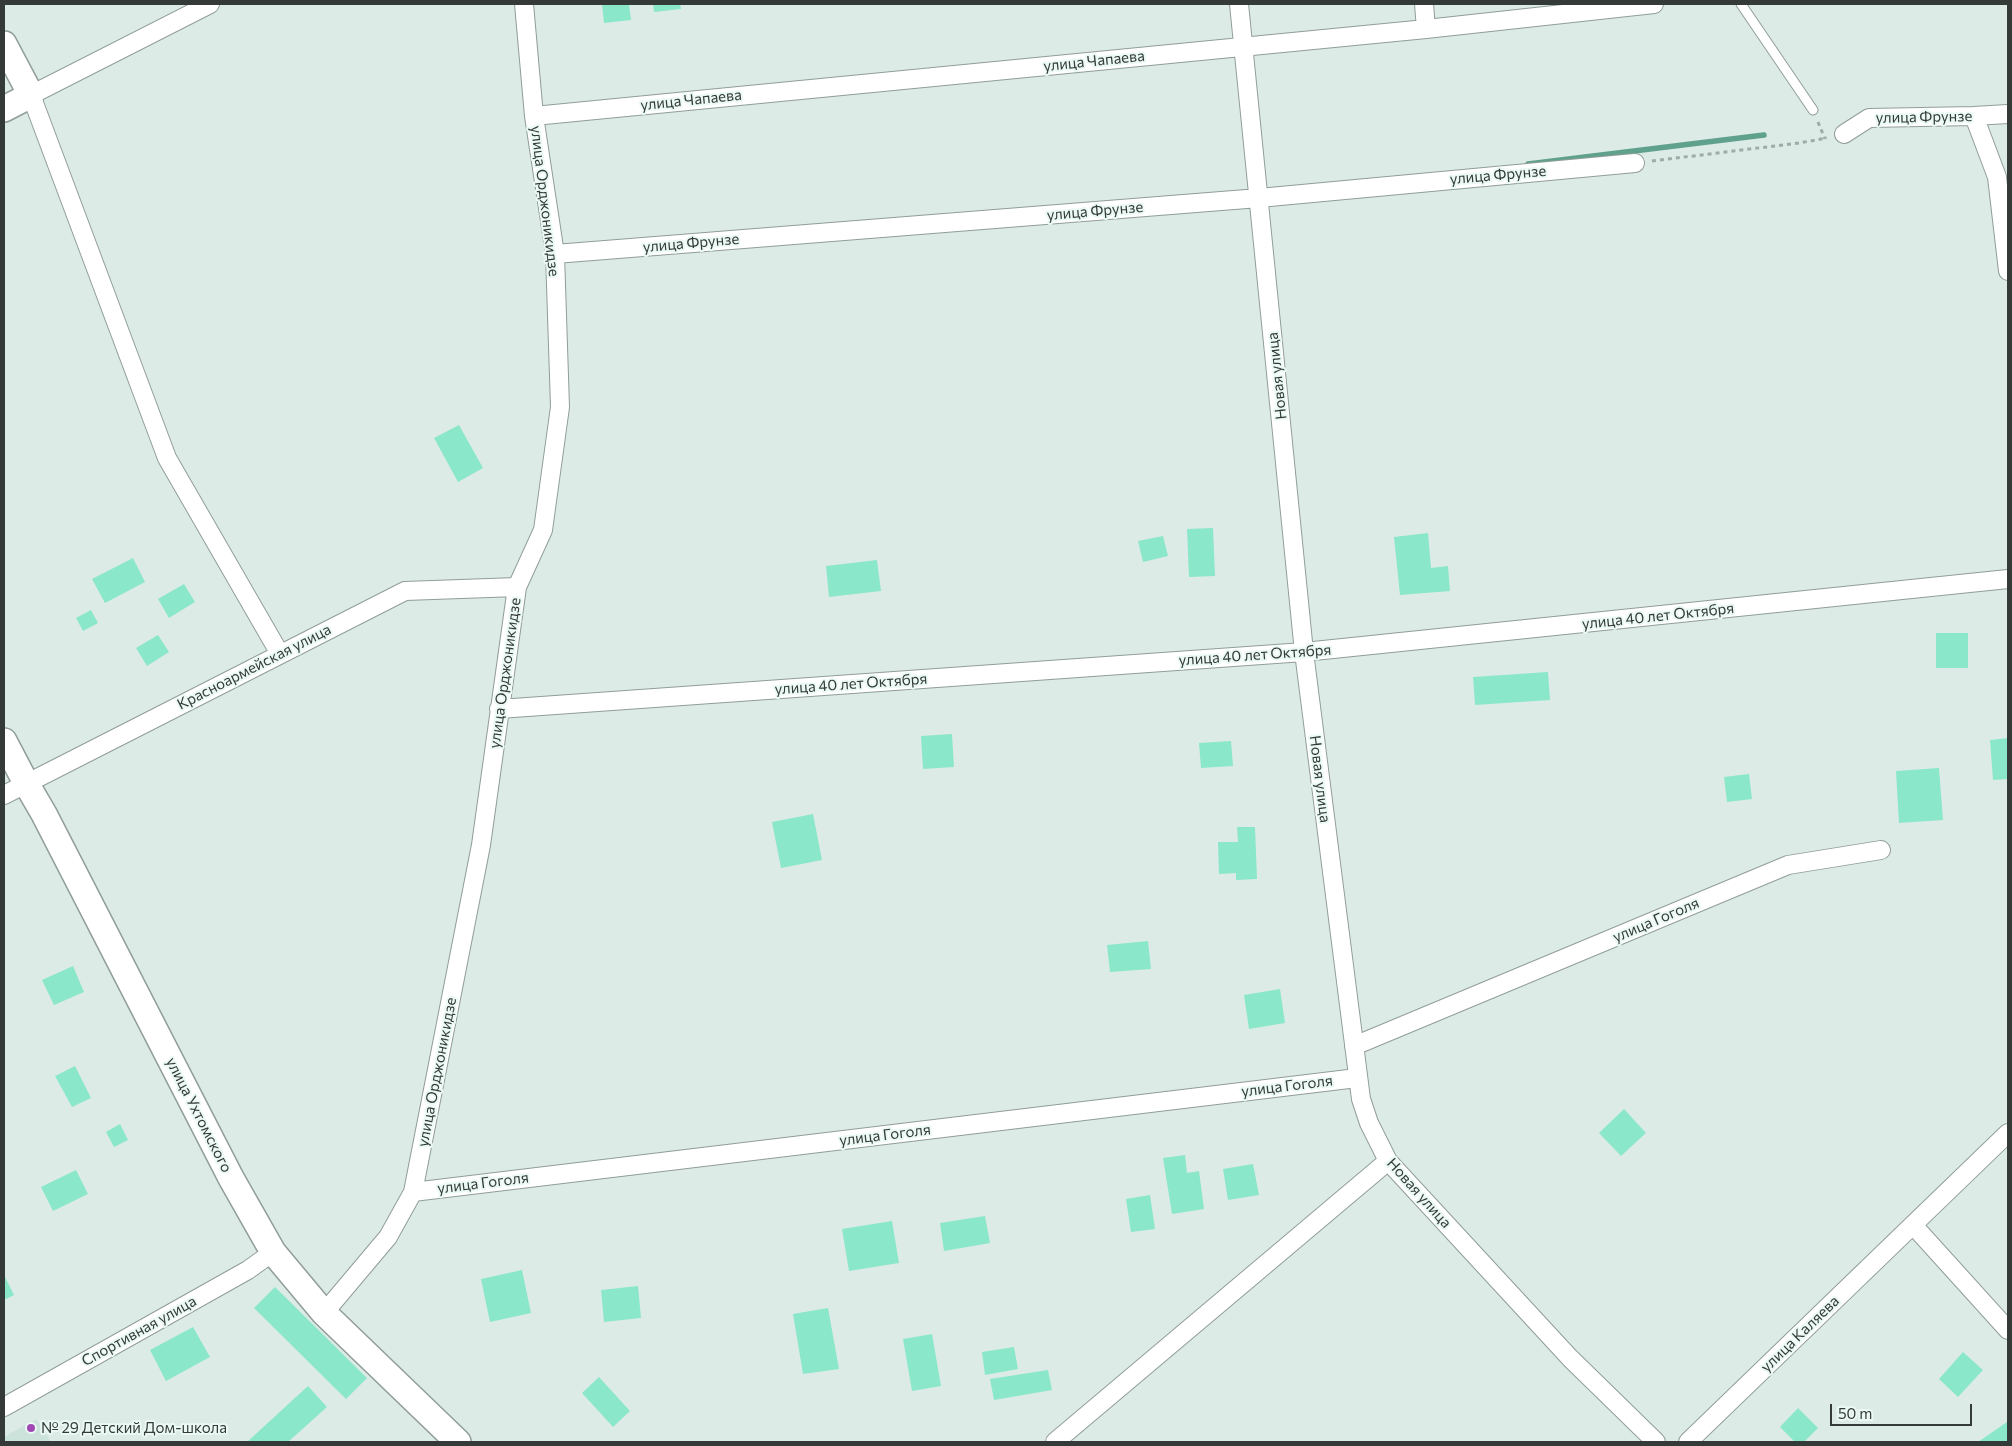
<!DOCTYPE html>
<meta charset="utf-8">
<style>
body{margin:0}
#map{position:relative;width:2012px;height:1446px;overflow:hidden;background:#ddebe6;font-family:Commissioner,sans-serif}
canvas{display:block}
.frame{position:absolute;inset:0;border:5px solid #343a37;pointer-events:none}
.scale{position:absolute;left:1830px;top:1404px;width:142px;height:22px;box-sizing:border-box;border:2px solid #343a37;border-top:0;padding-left:6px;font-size:15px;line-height:18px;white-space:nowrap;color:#343a37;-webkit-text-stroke:4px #eaf9f3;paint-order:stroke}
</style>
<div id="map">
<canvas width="2012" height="1446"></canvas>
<div class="frame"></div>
<div class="scale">50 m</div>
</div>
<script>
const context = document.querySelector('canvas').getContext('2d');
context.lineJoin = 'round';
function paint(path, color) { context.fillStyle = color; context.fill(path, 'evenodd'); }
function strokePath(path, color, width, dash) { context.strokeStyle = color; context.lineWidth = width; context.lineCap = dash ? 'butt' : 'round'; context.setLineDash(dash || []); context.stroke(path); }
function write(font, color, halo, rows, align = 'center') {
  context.font = font + ' Commissioner,sans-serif'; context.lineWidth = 4; context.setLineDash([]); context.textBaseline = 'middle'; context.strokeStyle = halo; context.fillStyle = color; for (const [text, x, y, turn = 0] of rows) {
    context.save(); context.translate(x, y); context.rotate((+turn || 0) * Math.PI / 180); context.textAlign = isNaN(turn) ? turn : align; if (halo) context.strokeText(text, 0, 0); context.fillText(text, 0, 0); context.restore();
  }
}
const built = new Path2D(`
 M36,1419L51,1442H4V1437Z`);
const stream = new Path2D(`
 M1528,164L1764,135`);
const building = new Path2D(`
 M602,4H629L631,20L604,23Z
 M653,4H680L681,9L654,12Z
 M459,425L483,468L458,482L434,438Z
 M1213,528L1215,576L1189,577L1187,529Z
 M1428,533L1431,568L1448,566L1450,591L1400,595L1394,537Z
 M1163,536L1168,556L1143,562L1138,541Z
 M133,558L145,582L105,603L92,579Z
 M877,560L881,591L829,597L826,566Z
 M184,584L195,602L169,618L158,599Z
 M91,610L98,623L83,631L76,618Z
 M1936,633H1968V668H1936Z
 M158,635L169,652L147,666L136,648Z
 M1548,672L1550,700L1475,705L1473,677Z
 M952,734L954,767L923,769L921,736Z
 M2008,738V779L1993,780L1990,740Z
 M1231,741L1233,766L1201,768L1199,743Z
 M1939,768L1943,820L1899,823L1896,771Z
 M1749,774L1752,799L1727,802L1724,777Z
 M813,814L822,860L781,868L772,822Z
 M1237,827H1255L1257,879L1236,880V873L1219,874L1218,842H1238Z
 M1148,941L1151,969L1110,972L1107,945Z
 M73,966L84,992L54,1005L42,980Z
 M1280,989L1285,1023L1249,1029L1244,995Z
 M75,1066L91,1098L72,1107L55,1076Z
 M1624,1109L1646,1133L1621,1156L1599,1133Z
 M120,1124L128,1140L114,1147L106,1132Z
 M1185,1155L1187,1173L1199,1171L1204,1209L1172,1214L1163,1158Z
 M1253,1164L1259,1195L1228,1200L1223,1169Z
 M76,1170L88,1194L53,1211L41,1187Z
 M1150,1195L1155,1229L1131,1232L1126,1199Z
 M985,1216L990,1243L944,1251L940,1223Z
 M892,1221L899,1263L849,1271L842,1229Z
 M522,1270L531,1313L490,1322L481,1279Z
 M4,1275L14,1295L4,1300Z
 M638,1286L641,1318L604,1322L601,1290Z
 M275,1287L367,1378L346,1399L254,1308Z
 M828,1308L839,1369L803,1374L793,1314Z
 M193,1327L210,1357L166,1381L150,1350Z
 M932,1334L941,1386L912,1391L903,1339Z
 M1014,1347L1018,1369L985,1375L982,1352Z
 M1963,1352L1983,1370L1958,1397L1939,1379Z
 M1048,1370L1052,1390L994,1400L990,1379Z
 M599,1377L630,1411L613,1427L582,1393Z
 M308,1386L327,1407L288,1442H247Z
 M1798,1408L1818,1428L1804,1442H1795L1780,1427Z
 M2007,1422L2008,1442H1978Z`);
const path = new Path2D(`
 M1818,122L1825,139
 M1652,161L1799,143L1827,138`);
const service = new Path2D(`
 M1741,4L1813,110`);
const minor = new Path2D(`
 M210,4L31,95L167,458L280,654
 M1239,4L1304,652L1361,1099L1369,1123L1388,1161L1570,1358L1656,1442
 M1424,4L1426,29
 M534,116L1426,29L1654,4
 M1974,116L1997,177L2008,271
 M1844,134L1869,118L1974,116L2008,114
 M555,254L1259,198L1635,163
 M499,709L1304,652L2008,579
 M4,795L405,591L517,587
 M1354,1046L1788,865L1881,850
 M413,1192L1357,1078
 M1913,1225L2008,1330
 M324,1313L388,1237L413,1192L481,845L517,587L543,530L560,407L555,254L534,116L524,4
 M4,1407L248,1270L273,1252
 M1055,1442L1388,1161
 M1688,1442L2008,1133`);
const secondary = new Path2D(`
 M4,44L31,95L4,109
 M4,741L26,783L44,814L231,1178L273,1252L324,1313L458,1442`);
const markers = [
 [31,1428,5,"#a248b4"]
];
const streetNames = [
 ["улица Чапаева",1094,61,-6],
 ["улица Чапаева",691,100,-6],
 ["улица Фрунзе",1924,117,-1],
 ["улица Фрунзе",1498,175,-5],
 ["улица Орджоникидзе",545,201,83],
 ["улица Фрунзе",1095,211,-5],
 ["улица Фрунзе",691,243,-5],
 ["Новая улица",1277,376,-96],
 ["улица 40 лет Октября",1658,616,-6],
 ["улица 40 лет Октября",1255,655,-4],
 ["Красноармейская улица",254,667,-27],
 ["улица Орджоникидзе",505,673,-82],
 ["улица 40 лет Октября",851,684,-4],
 ["Новая улица",1320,779,83],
 ["улица Гоголя",1656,920,-23],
 ["улица Орджоникидзе",437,1072,-79],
 ["улица Гоголя",1287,1086,-7],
 ["улица Ухтомского",199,1115,63],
 ["улица Гоголя",885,1135,-7],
 ["улица Гоголя",483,1183,-7],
 ["Новая улица",1419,1193,48],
 ["Спортивная улица",139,1331,-29],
 ["улица Каляева",1800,1334,-44]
];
const poiNames = [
 ["№ 29 Детский Дом-школа",41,1428]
];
paint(built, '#cbe3da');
strokePath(stream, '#5fa18c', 5.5);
paint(building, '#8be7c9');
strokePath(service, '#909d98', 11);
strokePath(minor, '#909d98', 20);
strokePath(secondary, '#909d98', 28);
strokePath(path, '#a0aba6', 3, [4, 4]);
strokePath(service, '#fff', 9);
strokePath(minor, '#fff', 18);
strokePath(secondary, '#fff', 25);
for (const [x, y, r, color] of markers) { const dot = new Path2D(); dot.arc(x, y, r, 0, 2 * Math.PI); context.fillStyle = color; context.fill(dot); strokePath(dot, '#eaf9f3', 2); }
write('15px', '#343a37', '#eaf9f3', streetNames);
write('15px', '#343a37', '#eaf9f3', poiNames, 'left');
</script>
